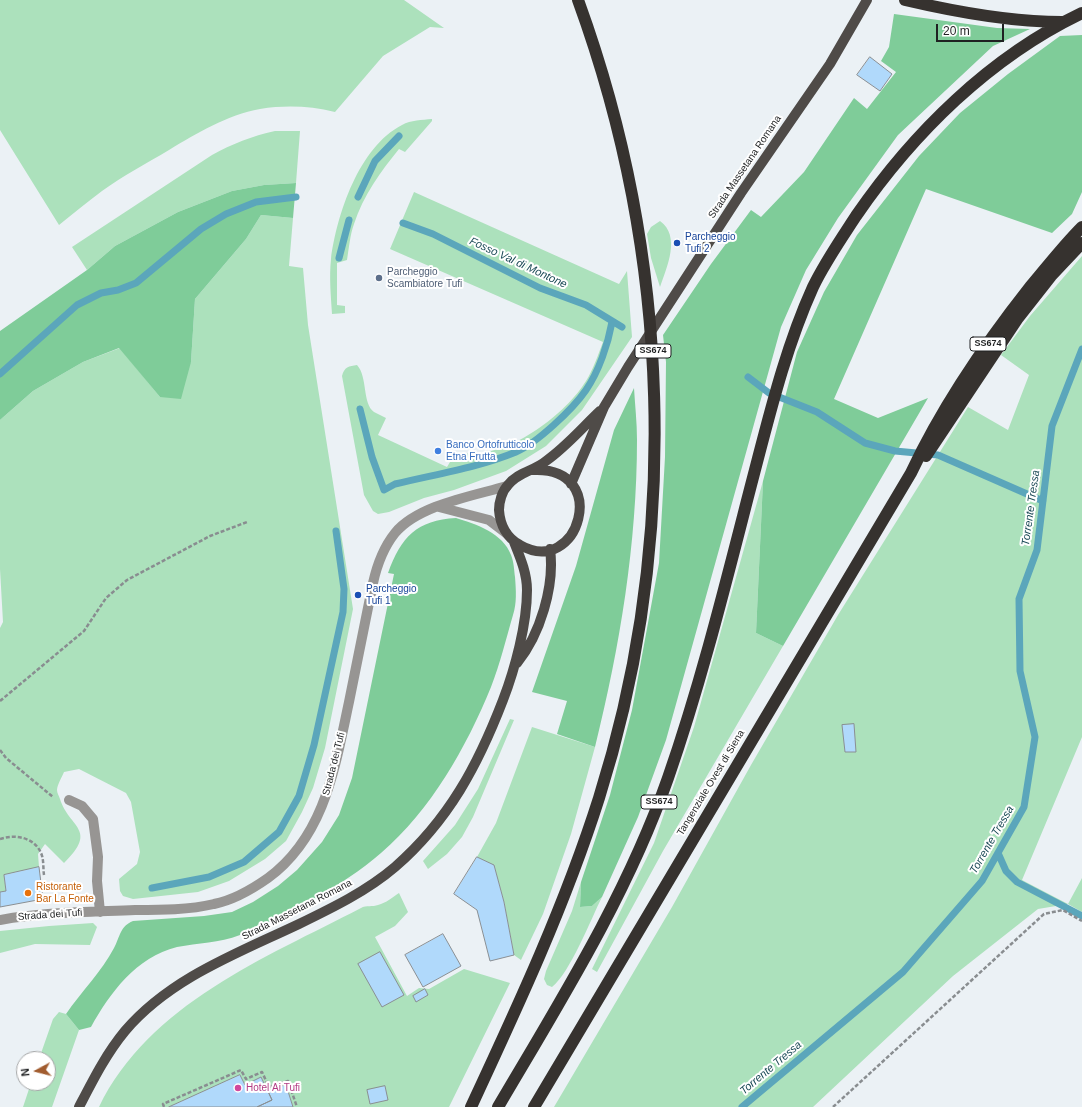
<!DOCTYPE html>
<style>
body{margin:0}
#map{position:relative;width:1082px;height:1107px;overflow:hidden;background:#ebf1f5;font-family:Arial,sans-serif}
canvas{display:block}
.north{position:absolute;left:16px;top:1051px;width:40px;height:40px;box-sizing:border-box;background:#fff;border:1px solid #a5a6a7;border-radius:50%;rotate:263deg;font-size:11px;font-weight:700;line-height:16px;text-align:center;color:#1f2122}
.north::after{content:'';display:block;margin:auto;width:14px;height:18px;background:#a15c2f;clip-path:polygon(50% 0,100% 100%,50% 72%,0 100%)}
.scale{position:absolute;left:936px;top:24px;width:68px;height:18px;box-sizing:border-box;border:2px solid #1f2122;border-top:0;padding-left:5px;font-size:12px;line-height:14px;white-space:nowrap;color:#1f2122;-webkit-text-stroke:3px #fff;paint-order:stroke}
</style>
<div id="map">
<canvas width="1082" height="1107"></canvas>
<div class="north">N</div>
<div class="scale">20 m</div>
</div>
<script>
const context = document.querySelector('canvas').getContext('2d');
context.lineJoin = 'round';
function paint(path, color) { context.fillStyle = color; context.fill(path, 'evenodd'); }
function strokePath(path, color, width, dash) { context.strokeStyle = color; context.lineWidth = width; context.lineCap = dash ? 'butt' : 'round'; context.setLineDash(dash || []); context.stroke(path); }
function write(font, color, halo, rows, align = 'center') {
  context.font = font + ' Arial,sans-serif'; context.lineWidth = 4; context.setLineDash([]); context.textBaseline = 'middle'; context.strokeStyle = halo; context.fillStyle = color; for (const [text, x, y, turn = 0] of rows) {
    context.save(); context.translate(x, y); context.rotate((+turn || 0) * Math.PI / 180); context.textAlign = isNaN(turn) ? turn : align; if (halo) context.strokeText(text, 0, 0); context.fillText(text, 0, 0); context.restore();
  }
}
const green = new Path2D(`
 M0,0H404L444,28L430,27L383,56L335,112C310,106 286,105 260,109C227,115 197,133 169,150C147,163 123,176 102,191C87,202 73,214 59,225L0,130Z
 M432,119V121L405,152L399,149C381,171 363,196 354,224C350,235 349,248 347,260L337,263V305L345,306V313L332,314C331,296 329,278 331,259C337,214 359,147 402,125C411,120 422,120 432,119Z
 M275,131H300L296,183L264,185L232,191L178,212L115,246L87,270L72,247L212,155C232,144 252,136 275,131Z
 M414,192L619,284L627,271L632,337L582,410L546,446L506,471L454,490L424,498L389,512L378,514L373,511L364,495L342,376C344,367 349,366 357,365C368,377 362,403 374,412C378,414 382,416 386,418L378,435L447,467L456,452C501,463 563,418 586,381C593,370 598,355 603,342L390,249Z
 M261,215L293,218L289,266L303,268L308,325L353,609L325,748L313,788L302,812L286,841L265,859L229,881L198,892L133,899L123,896L120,891L119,879L137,864L140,852L131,802L126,793L79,769L64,772C62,777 57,785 57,790C57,793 59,796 60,799C69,828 99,829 64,863L45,844L38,854L39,867L4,875L6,891L0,892V628L3,622L0,569V420L33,391L83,362L120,348L160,397L191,362L195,299L246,239Z
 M660,221C681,236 667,267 660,287L651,258L647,234L651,227Z
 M1082,256V737L1022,880L1068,904L1082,878V912L1068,904L1038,909L953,976L813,1107H554L672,907L751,765L838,615L968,407L1008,430L1029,375L1001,355L1030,316Z
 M763,481L756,633L783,646L663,851L597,972L592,969L654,843L694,727Z
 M510,719L514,720L473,817L462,837L447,854L428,869L423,861L455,825L478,789Z
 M532,727L595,747L571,834L543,914L521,960L514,955L504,902L494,866L477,857L496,823Z
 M581,882L580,907L592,906L602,897C591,919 570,973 552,987L547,985L544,979L546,971L572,911Z
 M399,893L408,912L395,926L375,937L407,996L419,988L429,989L464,969L510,983L449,1107H293L286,1085L268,1091L261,1077L245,1085L240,1075L169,1107H99C149,1004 265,958 361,908C366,905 373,907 378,905C386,903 393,897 399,893Z
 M93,923L97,927L90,945L35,944L0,953V931L49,926Z
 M59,1012L66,1014L79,1030L52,1107H23L31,1083H48V1059H39L53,1019Z`);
const forest = new Path2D(`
 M894,14L997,28L1030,29L993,46L898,135L838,218L806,270L781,327L666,740L638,817L602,897L592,906L580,907L581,882L610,795L632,710L659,563L665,457L666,362L663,335L711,264L751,210L761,217L804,172L854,98L867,109L896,72L881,61L889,47Z
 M1082,35V192L1072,214L1052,233L926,189L834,399L878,418L928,398L783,646L756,633L763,481L797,352L824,292L857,235L919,156L960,113L1008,74L1060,36Z
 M296,183L293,218L261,215L246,239L195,299L191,362L181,399L160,397L119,348L83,362L33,391L0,420V331L87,270L115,246L178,212L232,191L264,185Z
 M634,388C635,405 637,423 637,440C637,543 620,647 595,747L557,734L567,701L532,692L576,566L614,430Z
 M456,518C476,524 503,533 511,555C514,562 514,570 515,577C516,590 517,603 513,615C506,639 500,664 491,687C466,748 431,810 381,853C342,887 287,915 240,935C219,943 198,943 177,947C136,957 110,993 91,1027L79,1030L66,1014C81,992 102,971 114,948C120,937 120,926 133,921L204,916L232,912L253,902L278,886L297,870L322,842L339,815L352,778L394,574L388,573C401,537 417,520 456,518Z`);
const stream = new Path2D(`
 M358,197L375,161L399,136
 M403,223L433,234L540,288L586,305L622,327
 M339,258L349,220
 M0,374L77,305L101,293L118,290L136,283L201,229L226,214L256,202L296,197
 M748,377L769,393L817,412L865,443L895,451L938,455L1043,501
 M360,409L372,457L384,490L395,484C436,474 477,468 516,452C537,443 573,409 586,390C599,371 608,344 612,322
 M998,853L1006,871L1017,882L1082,916
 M152,888L209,877L244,862L279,832L299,796L314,745L343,612L344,589L336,531
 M742,1107L903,972L982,881L1024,807L1035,737L1020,671L1019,599L1037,550L1052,426L1082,349`);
const building = new Path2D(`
 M870,57L892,74L880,91L857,75Z
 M854,724L856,752H845L842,725Z
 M477,857L494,865L504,902L514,955L490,961L477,910L454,894Z
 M39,867L43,899L0,907V892L6,891L4,875Z
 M443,934L461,966L423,987L405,955Z
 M380,952L404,995L382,1007L358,964Z
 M425,989L428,995L416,1002L413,996Z
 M240,1075L245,1085L261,1077L272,1100L257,1107H169Z
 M286,1085L293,1107H257L272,1100L268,1091Z
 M385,1086L388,1100L370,1104L367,1090Z`);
const path = new Path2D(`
 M0,701L84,631L106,598L127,580L210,536L247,522
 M0,750L6,758L53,797
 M0,839C15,834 34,837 41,853C44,859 43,869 44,875
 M164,1107L163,1104L241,1070L246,1079L262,1072L269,1087L288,1081L297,1107
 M833,1107L1044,914L1063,910L1082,921`);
const minor = new Path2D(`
 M439,507L489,520L506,533
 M69,800L82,806L93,819L98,857L97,881L100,912
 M0,920C45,912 90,912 135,910C161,910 189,910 214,904C234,900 251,890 268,878C325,836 335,767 349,702C357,662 365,623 373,583C377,565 383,548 395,533C418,505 473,496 507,486`);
const major = new Path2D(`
 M533,470C612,466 579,579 520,545C507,538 500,525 499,510C499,502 502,491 508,485C518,472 534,471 546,461C566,447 582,428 600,411
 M571,484L604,407L628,367L741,193L830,64L867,0
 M517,663C540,635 555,586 550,549
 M79,1107C93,1080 106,1054 125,1031C170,978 238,953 299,924C332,908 367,891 395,867C449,820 478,765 503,700C515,669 527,624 527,590C527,573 520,557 514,542`);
const highway = new Path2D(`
 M905,0C956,12 1010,22 1062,22
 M926,456L1018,318L1051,276L1082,243
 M471,1107C518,1006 565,905 599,798C681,538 671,255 578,0
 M498,1107C561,1000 627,895 668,778C701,683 725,586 750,489C768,421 784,351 813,287C825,262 841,239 856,216C913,133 990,57 1082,13
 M534,1107L911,473C942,407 985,344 1030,287C1047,267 1063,246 1082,227`);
const markers = [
 [677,243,4,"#1a4fb4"],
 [379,278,4,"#5c6f8a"],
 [438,451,4,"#3f7fe0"],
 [358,595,4,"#1a4fb4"],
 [28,893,4,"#e8710a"],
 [238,1088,4,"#d1479c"]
];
const shields = [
 [988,344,36],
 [653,351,36],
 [659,802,36]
];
const shieldNames = [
 ["SS674",988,344],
 ["SS674",653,351],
 ["SS674",659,802]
];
const streetNames = [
 ["Strada Massetana Romana",745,167,-56],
 ["Strada dei Tufi",334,764,-76],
 ["Tangenziale Ovest di Siena",711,783,-59],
 ["Strada Massetana Romana",297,910,-27],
 ["Strada dei Tufi",50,915,-4]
];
const transitNames = [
 ["Parcheggio",685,237],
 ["Tufi 2",685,249],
 ["Parcheggio",366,589],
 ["Tufi 1",366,601]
];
const serviceNames = [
 ["Parcheggio",387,272],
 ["Scambiatore Tufi",387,284]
];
const shopNames = [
 ["Banco Ortofrutticolo",446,445],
 ["Etna Frutta",446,457]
];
const foodNames = [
 ["Ristorante",36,887],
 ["Bar La Fonte",36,899]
];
const hotelNames = [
 ["Hotel Ai Tufi",246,1088]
];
const waterNames = [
 ["Fosso Val di Montone",518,263,25],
 ["Torrente Tressa",1031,508,-82],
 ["Torrente Tressa",992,840,-60],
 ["Torrente Tressa",771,1068,-40]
];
paint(green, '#ace1bc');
paint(forest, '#7fcc99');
strokePath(stream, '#5ba6bb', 7);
paint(building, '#b0d9fb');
strokePath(building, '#8a8f93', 1);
strokePath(path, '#898d90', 2.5, [4, 2]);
strokePath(minor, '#979593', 10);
strokePath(major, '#4f4b48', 10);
strokePath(highway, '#36322f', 12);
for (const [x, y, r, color] of markers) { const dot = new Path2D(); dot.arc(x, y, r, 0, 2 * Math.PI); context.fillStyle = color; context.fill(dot); strokePath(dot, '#fff', 1.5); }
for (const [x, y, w] of shields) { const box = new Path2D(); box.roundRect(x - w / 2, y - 7, w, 14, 3); context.fillStyle = '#fff'; context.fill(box); strokePath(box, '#1f2122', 1); }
write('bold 9px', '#1f2122', null, shieldNames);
write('10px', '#1f2122', '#fff', streetNames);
write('10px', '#164399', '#fff', transitNames, 'left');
write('10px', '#4e5e75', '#fff', serviceNames, 'left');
write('10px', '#366cbe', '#fff', shopNames, 'left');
write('10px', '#c56008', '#fff', foodNames, 'left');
write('10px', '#b23c85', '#fff', hotelNames, 'left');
write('italic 11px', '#194855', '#fff', waterNames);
</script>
